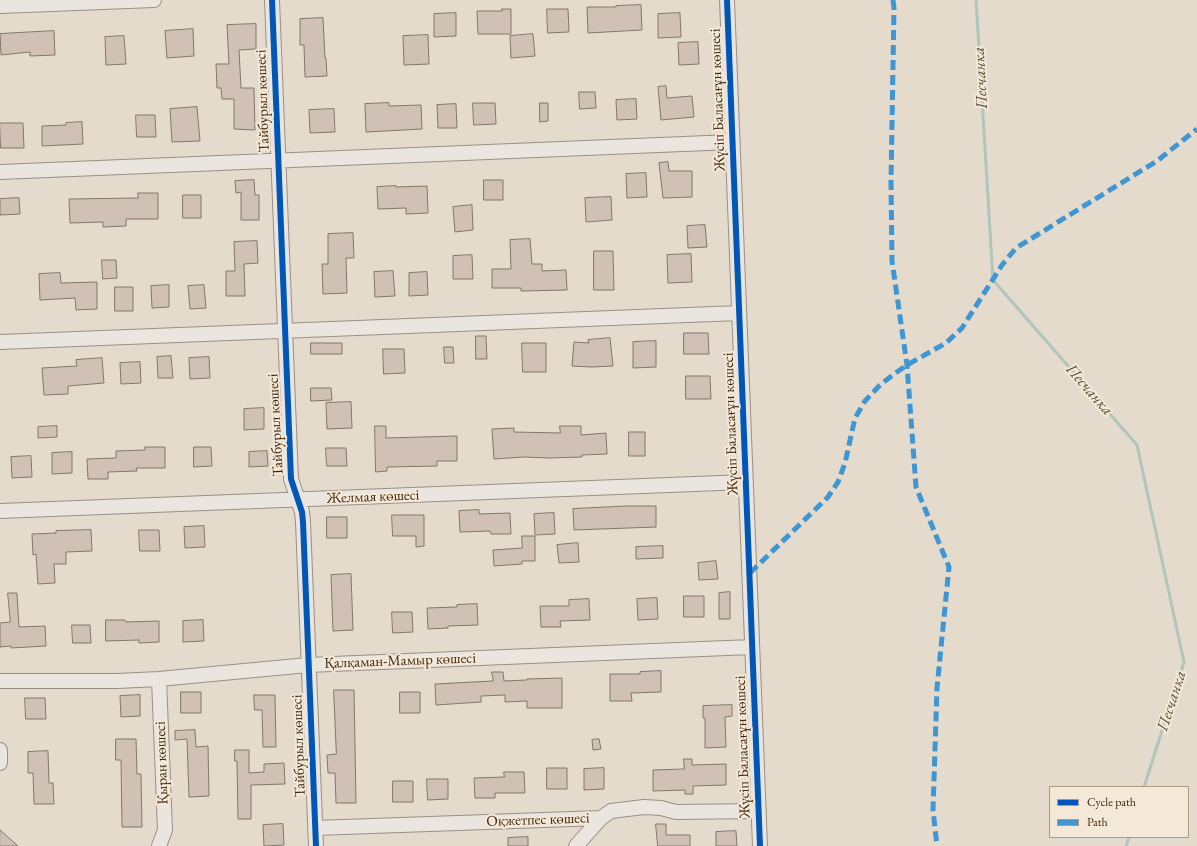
<!DOCTYPE html>
<meta charset="utf-8">
<style>
body{margin:0}
#map{position:relative;width:1197px;height:846px;overflow:hidden;background:#e4dbcd;font-family:"EB Garamond",serif}
canvas{display:block}
.legend{position:absolute;left:1049px;top:786px;width:140px;height:52px;box-sizing:border-box;background:#f4e8d8;border:1px solid #ac9b87;margin:0;padding:5px 7px;list-style:none;font-size:12px;color:#3f280d}
.legend li{display:flex;align-items:center;gap:8px;height:20px}
.legend b{width:20px;border:1px solid #ac9b87}
</style>
<div id="map">
<canvas width="1197" height="846"></canvas>
<ul class="legend">
<li><b style="height:5px;background:#0057b8"></b>Cycle path</li>
<li><b style="height:5px;background:#3f96d2"></b>Path</li>
</ul>
</div>
<script>
const context = document.querySelector('canvas').getContext('2d');
context.lineJoin = 'round';
function strokePath(path, color, width, dash) { context.strokeStyle = color; context.lineWidth = width; context.lineCap = dash ? 'butt' : 'round'; context.setLineDash(dash || []); context.stroke(path); }
function paint(path, color) { context.fillStyle = color; context.fill(path, 'evenodd'); }
function write(font, color, halo, rows, align = 'center') {
  context.font = font + ' "EB Garamond",serif'; context.lineWidth = 4; context.setLineDash([]); context.textBaseline = 'middle'; context.strokeStyle = halo; context.fillStyle = color; for (const [text, x, y, turn = 0] of rows) {
    context.save(); context.translate(x, y); context.rotate((+turn || 0) * Math.PI / 180); context.textAlign = isNaN(turn) ? turn : align; if (halo) context.strokeText(text, 0, 0); context.fillText(text, 0, 0); context.restore();
  }
}
const stream = new Path2D(`
 M976,0L993,280L1137,445L1184,662L1144,787
 M1126,846L1129,837`);
const building = new Path2D(`
 M641,5L642,30L588,33L587,7H616V6Z
 M502,9H511V34H478L477,11H502Z
 M547,9H568L569,32L548,33Z
 M456,13V36L434,37V14Z
 M680,13L681,37L658,38V14Z
 M323,18L325,58H326L327,76L305,77L304,45H300V19Z
 M256,24V49L239,50L241,88H254L255,130L234,129V99H222L221,88H217L216,64H229L227,25Z
 M193,29L194,56L167,58L165,31Z
 M54,31L55,55L30,56V52L1,55L0,34Z
 M533,34L535,56L511,58L510,36Z
 M428,35L429,64L404,65L403,36Z
 M124,36L126,64L106,65L105,37Z
 M698,42L699,64L679,65L678,43Z
 M666,86L667,98L692,96L694,117L661,120L658,87Z
 M579,92H595L596,108L580,109Z
 M636,99L637,119L617,120L616,100Z
 M389,103V106L421,105L422,129L366,132L365,104Z
 M473,103H495L496,124L474,125Z
 M540,103H548V121L540,122Z
 M456,104L457,128H438L437,105Z
 M197,107L200,141L172,142L170,109Z
 M334,109L335,132L310,133L309,110Z
 M136,115H155L156,137H137Z
 M82,122L83,144L42,146V126L66,125V123Z
 M0,123H23L24,148H1Z
 M668,162L669,171H692V197L663,198L659,163Z
 M646,173L647,197L627,198L626,174Z
 M254,180L255,195H259V220H241V192L236,193L235,181Z
 M484,180H503V200H484Z
 M396,186V187L427,186L428,213L406,214V208L378,209L377,187Z
 M138,193H158V219H126V226L103,227V222L70,223L69,199L138,198Z
 M183,195H201V218H183Z
 M611,197L612,220L586,222L585,198Z
 M19,198L20,214L0,215V199Z
 M472,205L473,230L455,232L453,207Z
 M705,225L707,247L688,248L687,226Z
 M353,233L354,258H346L347,293L323,294L322,264H328V234Z
 M530,239L532,264H542V271L566,270L567,290L521,291V288H492V269H511L510,240Z
 M257,241L258,263L244,264L245,296H226V271H235L234,242Z
 M594,251H613L614,290H594Z
 M691,254L692,282L668,283L667,255Z
 M472,255L473,279H453V256Z
 M102,260H116L117,278L103,279Z
 M393,271L395,296L375,297L374,272Z
 M427,272L428,295L409,296V273Z
 M60,273L61,283L97,282V309L76,310L75,298L40,300L39,274Z
 M169,285V307L152,308L151,286Z
 M204,285L206,308L190,309L188,286Z
 M115,287H133V311H115Z
 M684,333H708L709,354H684Z
 M476,336H486L487,359H476Z
 M610,338L613,366L592,367L572,366L574,342L589,343L588,340Z
 M656,341V367L633,368V342Z
 M311,343H342V354H311Z
 M522,343H546V372H523Z
 M444,347H453L454,363H445Z
 M383,349H404L405,373L384,374Z
 M171,356L173,378H158L157,357Z
 M209,357L210,378L190,379L189,358Z
 M102,358L104,383L68,386V394L44,395L42,368L77,366L76,360Z
 M140,362L141,383L121,384L120,363Z
 M686,376H710L711,399H686Z
 M311,388H331L332,400L311,401Z
 M351,402L352,428L327,429L326,403Z
 M264,408V429L244,430V409Z
 M57,426V437L38,438V427Z
 M375,426H386V438L457,436V461H437V466L387,467V471L376,472Z
 M560,426H581V435L606,433L607,454L582,455V457L549,458L524,457L494,459L492,429L514,428V432L560,433Z
 M629,432H645V456H629Z
 M145,447H165V468H136L137,471L108,472V479H88L87,459L116,458V451L145,450Z
 M194,447H211L212,466L194,467Z
 M326,448H346L347,466H327Z
 M267,451L268,466L249,467V452Z
 M72,452V473L52,474V453Z
 M31,456L32,477L12,478L11,457Z
 M627,506H656V527L574,530L573,509Z
 M479,510V514L510,513L511,534H491L490,531L460,532L459,511Z
 M554,513L555,534L535,535L534,514Z
 M392,515H424V546L416,547V536H393Z
 M327,517H347V538H327Z
 M204,526L205,547L185,548L184,527Z
 M91,530L92,551L66,552V564H54L55,583L38,584L36,554L33,555L32,534L56,533V531Z
 M139,530H159L160,551H140Z
 M522,536H535V561H522V564L494,566L493,550L522,548Z
 M578,543L579,562L559,563L557,545Z
 M663,546V558L636,559V547Z
 M716,561L718,579L699,580L698,563Z
 M351,574L353,630L333,631L331,575Z
 M730,592V619H719V593Z
 M8,593H17L19,627L45,626L46,646L11,648V646L0,647V623L10,622Z
 M684,596H704V617H684Z
 M657,598L658,619L638,620L637,599Z
 M589,599L590,620L560,621L561,627H541L540,606H569V600Z
 M477,604L478,625L448,626V628L428,629L427,608L457,607V605Z
 M392,612H412L413,632L393,633Z
 M106,620H125L126,622L159,621V642L139,643V640L106,641Z
 M203,620L204,641L183,642V621Z
 M72,625H90L91,643H73Z
 M661,671V692L631,693L632,701H610V674H640V672Z
 M492,672H503L504,681L527,680V679L562,678V708H527V701L505,702V695L481,696V702L436,705L435,684L493,681Z
 M334,690H354L356,803H336L335,773H328L327,755L336,754Z
 M181,692H201V713H181Z
 M400,692H420V713H400Z
 M140,695V716L121,717L120,696Z
 M254,695H275L276,747H263L262,710H255Z
 M25,698H45L46,719H26Z
 M732,705V716L725,717L726,747L705,748V718H703V706Z
 M195,730L196,747L208,746L209,796L189,797L187,739L175,740V731Z
 M116,739H136L137,774H141L142,827H122L121,760H116Z
 M599,739L601,749L593,750L592,740Z
 M235,750H249V773L264,772V764L284,763L285,784L251,785V819H238L237,761H235Z
 M48,751L49,783H53L54,804H34L33,773H28V752Z
 M684,759H692V765L726,764V785L693,786V794H685V790L653,791V770L684,769Z
 M547,768H567V789H547Z
 M604,768V789L584,790V769Z
 M504,772H524L525,793H495V798H475L474,778L504,777Z
 M427,779H448V799L428,800Z
 M393,781H413V802H393Z
 M283,824L284,845L264,846L263,825Z
 M656,824H666V835H690V846H658Z
 M0,830L18,846H0Z
 M736,831L737,846H716V832Z
 M528,837V846H508V838Z`);
const minor = new Path2D(`
 M272,0L291,479L302,512L303,522L316,846
 M727,0L760,846
 M0,6L154,0
 M0,172L732,142
 M0,342L739,313
 M0,511L746,482
 M0,681H117L159,679L308,665L752,647
 M0,750V763
 M315,828L601,818L611,811L644,807L661,808L676,812L759,811
 M159,846L165,830L159,679
 M576,846L601,818`);
const quiet = new Path2D(`
 M893,0L894,8L891,181L892,261L907,365L916,487L949,567L937,688L933,810L937,846
 M750,573L828,497L838,482L845,463L855,418L865,401L880,385L894,374L907,365L946,343L962,328L1002,265L1016,248L1157,161L1197,129`);
const cycleway = new Path2D(`
 M272,0L291,479L302,512L303,522L316,846
 M727,0L760,846`);
const streetNames = [
 ["Жүсіп Баласағұн көшесі",718,100,-92],
 ["Тайбурыл көшесі",263,101,-92],
 ["Жүсіп Баласағұн көшесі",731,424,-92],
 ["Тайбурыл көшесі",276,425,-93],
 ["Желмая көшесі",373,497,-2],
 ["Қалқаман-Мамыр көшесі",400,661,-2],
 ["Тайбурыл көшесі",299,746,-92],
 ["Жүсіп Баласағұн көшесі",743,747,-92],
 ["Қыран көшесі",162,763,-92],
 ["Оқжетпес көшесі",538,820,-2]
];
const waterNames = [
 ["Песчанка",981,78,-93],
 ["Песчанка",1089,390,49],
 ["Песчанка",1172,701,-72]
];
strokePath(stream, '#b0c5bb', 3);
paint(building, '#d0c0b6');
strokePath(building, '#80786c', 1);
strokePath(minor, '#999085', 16);
strokePath(minor, '#eae5de', 14);
strokePath(quiet, '#3f96d2', 5, [10, 5]);
strokePath(cycleway, '#0057b8', 6);
write('15px', '#3f280d', '#f4e8d8', streetNames);
write('italic 16px', '#564d36', '#f4e8d8', waterNames);
</script>
